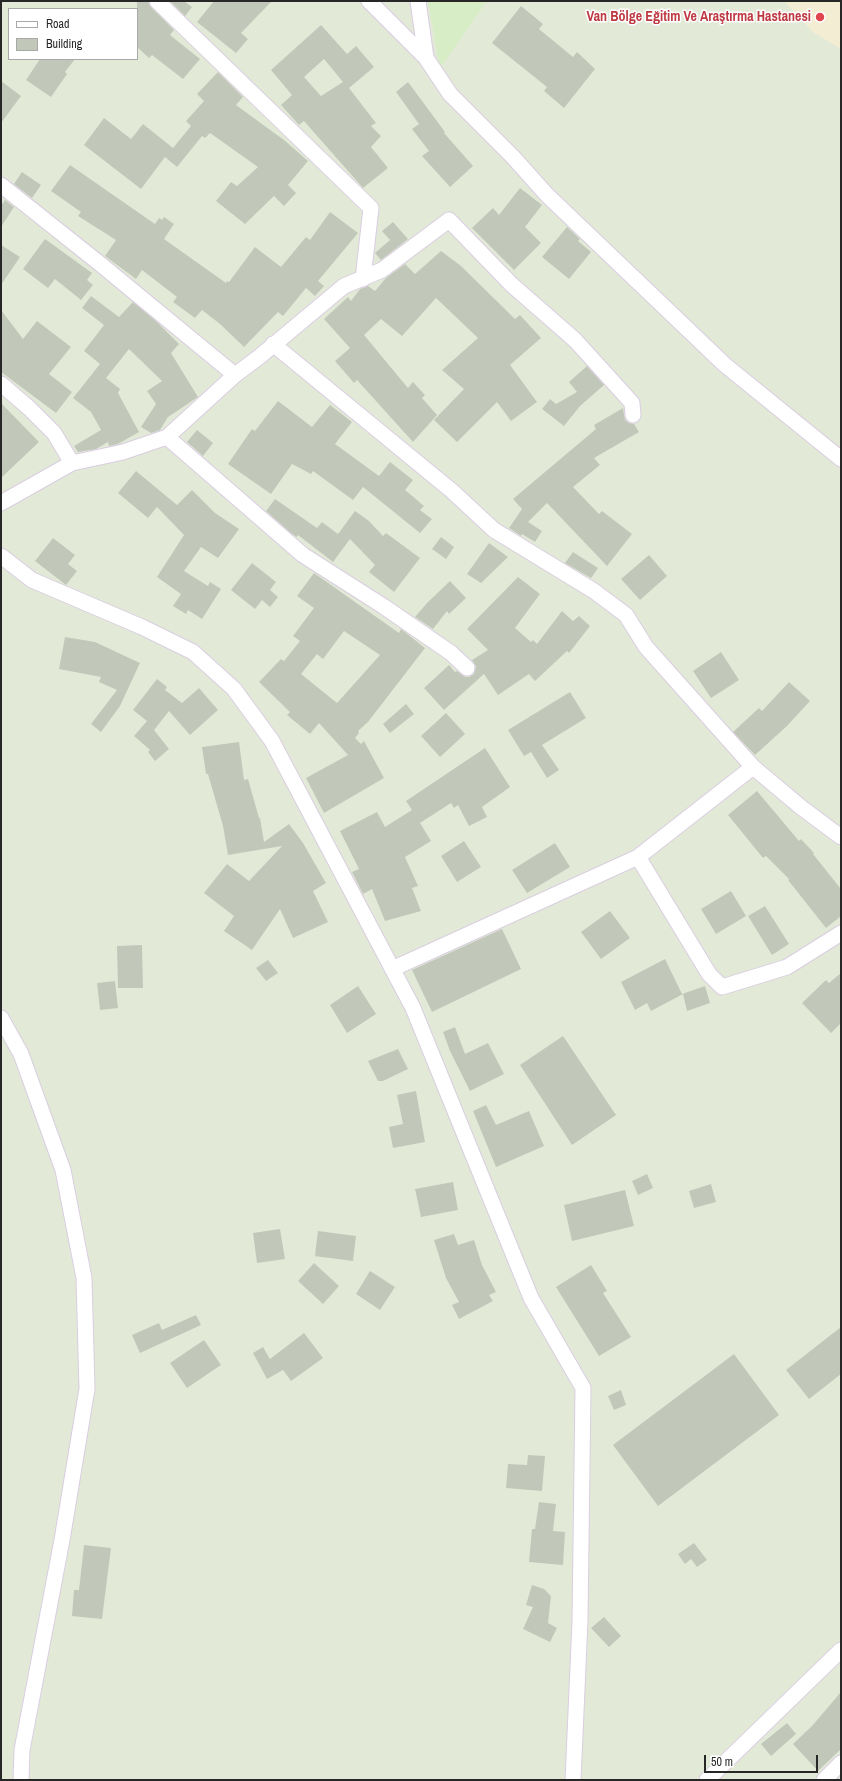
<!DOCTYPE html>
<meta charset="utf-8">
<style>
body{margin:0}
#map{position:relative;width:842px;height:1781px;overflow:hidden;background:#e2ead7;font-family:"Archivo Narrow",sans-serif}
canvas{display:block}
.frame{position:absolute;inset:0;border:2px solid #272727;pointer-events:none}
.legend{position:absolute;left:8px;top:8px;width:130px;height:52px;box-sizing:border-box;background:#fff;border:1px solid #a9a9a9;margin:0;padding:5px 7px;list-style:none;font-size:12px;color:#272727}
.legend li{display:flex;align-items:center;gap:8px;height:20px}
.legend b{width:20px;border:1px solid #a9a9a9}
.scale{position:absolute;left:704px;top:1755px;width:114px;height:18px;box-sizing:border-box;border:2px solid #272727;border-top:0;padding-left:5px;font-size:12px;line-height:14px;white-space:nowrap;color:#272727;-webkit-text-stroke:3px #fff;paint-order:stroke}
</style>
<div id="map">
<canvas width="842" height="1781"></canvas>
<div class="frame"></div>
<ul class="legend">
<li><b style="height:5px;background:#fff"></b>Road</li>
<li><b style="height:11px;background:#c1c8ba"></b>Building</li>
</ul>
<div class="scale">50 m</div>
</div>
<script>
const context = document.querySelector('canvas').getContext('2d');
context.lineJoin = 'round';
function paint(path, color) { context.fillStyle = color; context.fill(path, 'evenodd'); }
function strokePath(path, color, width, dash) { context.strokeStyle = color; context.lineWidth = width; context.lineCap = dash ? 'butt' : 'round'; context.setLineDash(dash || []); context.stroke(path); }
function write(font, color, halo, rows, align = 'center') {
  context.font = font + ' "Archivo Narrow",sans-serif'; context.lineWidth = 3; context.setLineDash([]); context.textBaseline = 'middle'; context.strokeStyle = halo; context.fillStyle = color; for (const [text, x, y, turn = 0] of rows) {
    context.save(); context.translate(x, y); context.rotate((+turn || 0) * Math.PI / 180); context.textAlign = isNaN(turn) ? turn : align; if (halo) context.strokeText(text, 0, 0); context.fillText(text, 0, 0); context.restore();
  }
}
const education = new Path2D(`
 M428,1H487L440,68Z`);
const medical = new Path2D(`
 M784,1H841V49L814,33Z`);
const building = new Path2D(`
 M137,1H148L151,7L174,30L170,35L200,59L183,79L152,55L149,58L137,47Z
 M170,1H184L192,7L185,16Z
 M214,1H272L241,33L248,39L236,53L197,22Z
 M521,6L543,24L539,29L573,57L577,52L595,69L564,108L544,91L547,87L492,43Z
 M321,25L347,54L356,46L374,67L349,88L376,123L371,126L381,136L371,147L388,168L363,188L304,121L299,125L281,105L292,95L271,70ZM324,59L343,82L321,96L304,77Z
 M40,59H75L65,72L67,74L51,97L26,80Z
 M218,72L243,97L236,105L284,140L308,161L288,185L296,193L284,206L274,196L245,224L216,201L231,182L237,186L258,167L210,133L205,138L202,136L177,167L165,157L141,189L84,145L104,118L131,139L143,124L173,148L191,126L186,121L204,101L197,94Z
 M1,81L21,96L1,123Z
 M408,82L445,132L444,133L473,166L450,187L422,156L429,151L412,129L419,124L396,92Z
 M70,165L155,224L159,218L162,220L164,217L174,224L164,239L226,283L227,281L229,282L255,247L281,267L306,237L310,240L330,212L358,233L318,281L324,286L315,296L306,288L283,316L278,312L244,347L220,324L202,310L195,318L173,302L177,297L142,270L136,279L105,256L116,240L78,216L81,212L51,191Z
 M22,172L41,185L32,198L14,184Z
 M520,188L542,205L525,227L541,243L514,270L472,228L493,208L499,215Z
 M5,200L14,207L1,227V206Z
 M393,222L408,239L381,260L375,253L390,240L382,231Z
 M567,227L580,239L578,241L591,252L569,279L542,257Z
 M45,239L92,273L87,280L93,285L81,300L55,279L48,288L23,269Z
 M1,245L20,257L1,285Z
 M441,251L461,266L515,319L520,315L541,338L510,365L537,402L511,421L497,402L457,442L434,420L464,389L442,370L478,338L436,298L402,336L381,319L364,335L408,388L413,382L425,395L422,398L437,415L413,442L357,380L354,383L335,361L350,348L324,319L348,297L351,301L360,289L368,286L375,291L386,278L405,264L415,274Z
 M91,296L119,317L133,302L157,322L179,344L171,353L198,397L168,417L160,430L151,433L141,427L156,404L147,391L162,381L129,349L106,378L120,389L118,393L139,432L118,444L109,446L108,442L96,449L78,452L74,446L101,430L91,412L73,398L100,364L84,351L104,325L82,308Z
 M1,310L23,339L37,321L71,347L49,374L72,392L56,413L1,372Z
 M587,366L604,385L580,406L564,426L542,409L550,399L556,404L577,392L569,382Z
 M278,401L312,427L330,405L352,422L335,444L379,476L390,462L413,480L405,490L424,506L420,510L432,519L420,533L363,487L353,500L313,471L311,474L292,464L271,494L228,464L252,429L255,431Z
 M1,403L39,442L1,478Z
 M623,408L625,420L629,423L634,424L639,432L594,458L600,465L573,487L599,514L602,511L632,534L607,566L547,503L528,522L542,531L535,542L522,534L521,536L509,528L522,509L513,499L596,429L594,425Z
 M197,430L213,443L203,456L187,442Z
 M136,471L177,505L192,490L215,513L239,529L218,558L201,547L184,571L208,586L210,582L221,589L202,619L188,610L186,614L173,606L181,594L157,577L184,535L157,507L148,518L118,493Z
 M275,499L317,528L322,522L338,534L355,511L369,521L383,536L386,533L420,558L394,592L369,572L375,565L350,539L333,562L298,535L297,537L292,534L266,511Z
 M441,537L454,547L446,559L432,549Z
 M53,538L75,555L68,564L77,571L66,585L35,561Z
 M489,543L508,557L481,583L467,574Z
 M573,552L598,568L591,578L565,563Z
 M649,555L667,576L640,600L621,579Z
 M252,563L276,582L270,590L278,597L270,607L262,600L255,609L231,590Z
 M314,573L399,633L401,629L425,648L368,722L358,731L359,733L355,738L361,744L364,741L384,778L324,813L306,778L348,755L319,723L310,734L287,715L290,712L259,682L281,659L284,661L300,641L293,636L314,608L297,596ZM344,631L380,655L337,703L301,674L317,654L323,659Z
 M518,577L540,594L515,628L531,642L533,640L537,644L562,611L573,621L579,616L590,626L569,653L567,651L535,681L529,674L498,695L484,674L444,710L424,688L449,665L455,672L457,671L465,677H469L474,674L476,666L472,660L488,650L467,629Z
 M450,581L466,598L449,614L447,611L433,629L415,617L427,603Z
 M65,637L95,642L140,663L120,706L101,732L91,724L117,690L99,682L101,677L59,669Z
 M721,652L739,680L711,698L693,671Z
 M157,679L167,687L165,690L182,703L199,688L218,710L190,735L169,711L154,730L169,749L155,761L148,752L150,750L134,736L147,721L133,710Z
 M789,682L810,701L787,726L755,755L733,732L759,708L762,711Z
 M570,692L586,718L542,745L559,770L547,778L531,752L524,756L508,730Z
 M406,704L414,714L390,733L383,724Z
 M446,713L465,734L440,757L421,736Z
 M239,742L244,780L248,779L259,818H260L264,842L289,824L303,843L326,883L313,891L328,922L293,938L280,909L252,950L224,931L234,916L204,893L227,864L249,881L282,846L228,855L223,826L208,774H206L202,747Z
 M485,748L510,787L482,807L487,817L469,826L458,805L454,808L451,803L420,823L431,841L405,857L418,886L412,888L421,911L385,921L372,889L363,894L352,872L359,869L340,831L377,812L385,827L412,810L406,801Z
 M757,791L799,841L801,839L814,853L813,854L841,889V916L826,928L788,880L789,879L766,856L763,858L728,815Z
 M464,841L481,867L457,882L441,856Z
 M555,843L570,867L527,893L512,870Z
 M731,891L746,916L716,934L701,909Z
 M765,906L789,944L772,955L748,916Z
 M610,911L630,938L601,959L581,932Z
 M502,929L521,969L432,1012L412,970Z
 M142,945L143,988H118L117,946Z
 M665,959L682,994L705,986L710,1003L687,1011L683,994L651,1011L647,1003L635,1010L621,982Z
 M268,960L278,973L266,981L256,968Z
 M841,973V1023L831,1033L802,1003L826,980L829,983Z
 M115,981L118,1008L100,1010L97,983Z
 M358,986L376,1014L347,1033L330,1005Z
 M455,1027L465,1054L488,1043L504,1074L470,1091L450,1051L443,1032Z
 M563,1036L616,1115L572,1145L520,1065Z
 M398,1049L408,1069L383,1081H378L368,1061Z
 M416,1091L425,1142L393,1148L389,1127L403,1124L397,1095Z
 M486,1105L496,1125L529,1111L544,1146L496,1167L473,1111Z
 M647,1174L653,1188L638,1195L632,1181Z
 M453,1182L458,1210L421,1217L415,1189Z
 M711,1184L716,1202L694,1208L689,1191Z
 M625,1190L634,1226L572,1241L564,1205Z
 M280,1229L285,1259L257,1263L253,1233Z
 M318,1231L356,1236L353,1261L314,1256L318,1254L315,1255Z
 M454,1234L458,1245L474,1240L482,1265L496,1292L489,1295L493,1301L459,1319L452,1305L459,1302L446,1278L434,1240Z
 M314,1263L339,1286L323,1304L298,1281Z
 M591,1265L607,1291L603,1293L631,1337L599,1356L556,1287Z
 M370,1271L395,1287L380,1310L356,1294Z
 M196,1315L201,1325L140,1353L132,1335L159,1323L162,1330Z
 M841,1327V1374L809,1399L786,1370Z
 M304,1333L323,1358L291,1381L283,1370L267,1379L253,1353L263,1347L270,1359Z
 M204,1340L221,1365L187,1388L170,1363Z
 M734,1354L779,1415L658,1506L613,1445Z
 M621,1390L626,1405L614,1410L608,1396Z
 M528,1455L545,1456L542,1491L506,1488L508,1464L527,1465Z
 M539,1502L556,1504L553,1531L565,1532L563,1565L529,1562L532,1529H535Z
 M694,1543L707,1560L697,1567L691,1559L685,1564L678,1554Z
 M84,1545L111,1548L102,1619L72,1616L74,1590H79Z
 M532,1585L544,1589L551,1596L548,1623L557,1628L550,1642L523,1629L533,1607L526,1605Z
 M604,1617L621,1636L609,1647L591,1628Z
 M841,1692V1749L818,1771L793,1744L812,1726Z
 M787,1723L796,1734L771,1756L761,1744Z`);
const minor = new Path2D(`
 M157,1L371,208L363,279
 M369,1L426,58
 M418,1L426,58L450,94L513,157L547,195L725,365L841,459
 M1,185L99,263L235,375
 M273,344L452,491L494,530L594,591L626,615L646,647L753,767L802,808L841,837
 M1,384L29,408L54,433L72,463
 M167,437L303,555L383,606L451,653L467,668
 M1,503L72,463L123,452L167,437L235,375L259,357L344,286L382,270L449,220L512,285L575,340L632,403L633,415
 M1,556L32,580L142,627L193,652L234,689L272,741L413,1008L531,1298L583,1388L580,1621L573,1780
 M638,857L709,974L722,987L787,967L841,933
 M392,969L638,857L753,767
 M1,1018L21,1054L63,1170L84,1278L87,1389L62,1540L22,1750L21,1780
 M707,1780L841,1650
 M824,1780L841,1763`);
const markers = [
 [820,17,5,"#e0444e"]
];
const healthNames = [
 ["Van Bölge Eğitim Ve Araştırma Hastanesi",811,17]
];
paint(education, '#d7edc5');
paint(medical, '#f2edd3');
paint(building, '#c1c8ba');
strokePath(minor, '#dacde1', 17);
strokePath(minor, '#fff', 15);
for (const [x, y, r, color] of markers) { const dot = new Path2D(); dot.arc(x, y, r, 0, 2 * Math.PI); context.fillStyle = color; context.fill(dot); strokePath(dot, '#fff', 1.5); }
write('bold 14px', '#be3a42', '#fff', healthNames, 'right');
</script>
